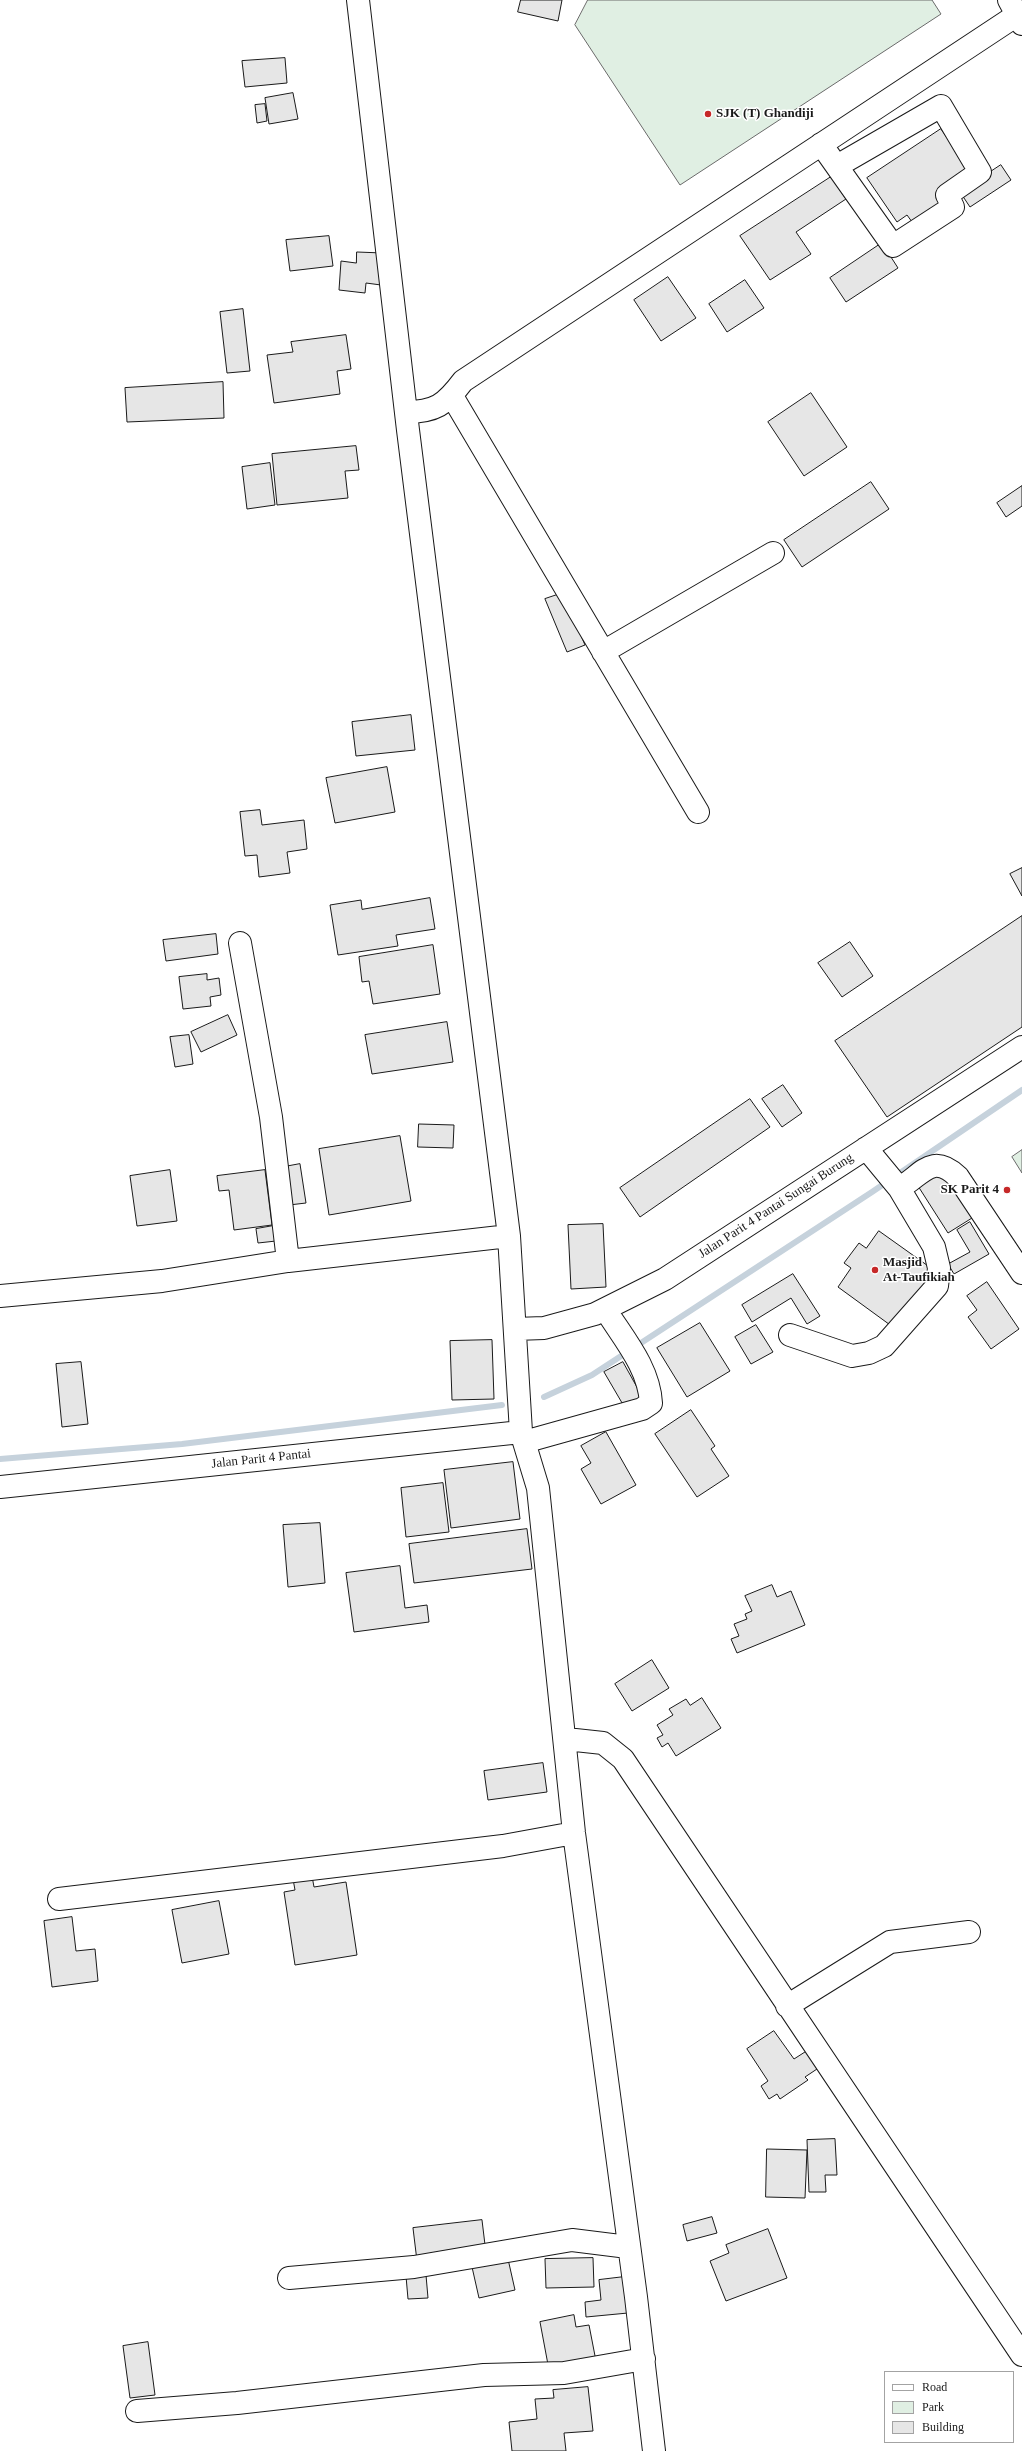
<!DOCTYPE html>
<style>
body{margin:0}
#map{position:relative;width:1022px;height:2451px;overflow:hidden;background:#fff;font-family:"Times New Roman",serif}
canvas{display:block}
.legend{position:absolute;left:884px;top:2371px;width:130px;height:72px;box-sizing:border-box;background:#fff;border:1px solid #a3a3a3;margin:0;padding:5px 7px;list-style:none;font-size:12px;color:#1a1a1a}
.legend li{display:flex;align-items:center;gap:8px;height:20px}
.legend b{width:20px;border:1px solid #a3a3a3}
</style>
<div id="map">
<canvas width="1022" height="2451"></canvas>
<ul class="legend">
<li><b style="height:5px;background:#fff"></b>Road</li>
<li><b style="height:11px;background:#e0efe3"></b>Park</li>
<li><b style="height:11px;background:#e6e6e6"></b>Building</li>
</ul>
</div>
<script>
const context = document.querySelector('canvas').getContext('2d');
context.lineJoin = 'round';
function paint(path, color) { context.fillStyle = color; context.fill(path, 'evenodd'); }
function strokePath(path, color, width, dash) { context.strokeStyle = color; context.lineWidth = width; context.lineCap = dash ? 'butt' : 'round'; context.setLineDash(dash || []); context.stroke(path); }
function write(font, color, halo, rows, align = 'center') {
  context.font = font + ' "Times New Roman",serif'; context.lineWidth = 3; context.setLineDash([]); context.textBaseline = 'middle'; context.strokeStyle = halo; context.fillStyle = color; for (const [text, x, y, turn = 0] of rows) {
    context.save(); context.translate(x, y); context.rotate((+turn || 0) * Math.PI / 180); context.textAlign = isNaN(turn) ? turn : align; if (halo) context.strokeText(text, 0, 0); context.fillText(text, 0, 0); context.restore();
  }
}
const green = new Path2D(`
 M588,0H932L941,14L680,185L575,25Z
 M1022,1150V1173L1012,1157Z`);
const stream = new Path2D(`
 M544,1397L592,1375L872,1192L1022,1090
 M0,1459L182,1444L502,1405`);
const building = new Path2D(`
 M521,0H562L558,21L518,12Z
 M285,58L287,83L245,87L242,61Z
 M293,93L298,119L269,124L265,98Z
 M265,104L267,121L257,123L255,105Z
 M941,129L971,173L915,226L907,215L897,222L867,178Z
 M1001,165L1011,180L970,207L960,192Z
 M831,177L846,199L796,232L811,254L770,280L740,236Z
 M329,236L333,266L290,271L286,240Z
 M882,243L898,268L846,302L830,278Z
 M357,252L383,253L381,285L366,283L365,293L339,290L341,261L356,263Z
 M668,277L696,318L661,341L634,300Z
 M745,280L764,308L727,332L709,304Z
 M243,309L250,371L227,373L220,312Z
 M346,335L351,369L337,371L340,394L274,403L267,355L293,352L291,342Z
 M223,382L224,418L127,422L125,388Z
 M811,393L847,447L804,476L768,422Z
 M356,446L359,470L345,471L348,498L277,505L272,454Z
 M270,463L275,505L247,509L242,467Z
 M871,482L889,509L802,567L784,540Z
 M1022,486V506L1006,517L997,503Z
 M563,593L585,645L567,652L545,599Z
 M411,715L415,750L356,756L352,722Z
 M387,767L395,812L335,823L326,778Z
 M260,810L262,825L304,820L307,849L287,852L290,873L259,877L257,855L245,856L240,812Z
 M1022,868V896L1010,874Z
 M430,898L435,929L396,935L398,946L338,955L330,905L361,900L362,909Z
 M1022,916V1027L887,1117L835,1041Z
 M216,934L218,954L166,961L163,940Z
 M850,942L873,976L842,997L818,963Z
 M433,945L440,994L373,1004L369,981L362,982L359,957Z
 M207,974V980L219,978L221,995L210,997L211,1006L183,1009L179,977Z
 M228,1015L237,1035L201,1052L191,1032Z
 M447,1022L453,1062L372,1074L365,1035Z
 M189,1035L193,1064L175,1067L170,1037Z
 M783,1085L802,1113L782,1127L762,1099Z
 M750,1099L770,1127L640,1217L620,1188Z
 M419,1124L454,1125L453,1148L418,1147Z
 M400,1136L411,1201L329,1215L319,1149Z
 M300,1164L306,1203L289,1205L284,1167Z
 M170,1170L177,1221L137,1226L130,1176Z
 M265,1170L272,1225L234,1230L229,1190L219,1191L217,1176Z
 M942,1171L972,1218L948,1233L918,1186Z
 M970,1222L989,1254L954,1274L948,1264L970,1252L957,1230Z
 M603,1224L606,1287L571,1289L568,1225Z
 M273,1226L276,1241L258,1243L256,1229Z
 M879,1231L938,1273L897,1330L838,1287L851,1268L844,1263L859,1243L866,1248Z
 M793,1274L820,1316L807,1324L791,1298L752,1322L742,1305Z
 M987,1282L1019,1329L991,1349L968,1317L977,1310L967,1296Z
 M700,1323L730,1371L687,1397L657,1348Z
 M756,1325L773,1352L751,1364L735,1337Z
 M492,1340L494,1399L452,1400L450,1341Z
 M81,1362L88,1424L62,1427L56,1364Z
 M623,1362L643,1398L625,1408L604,1372Z
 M691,1410L715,1446L711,1449L729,1476L697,1497L655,1434Z
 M606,1432L636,1485L601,1504L581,1469L591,1463L581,1446Z
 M513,1462L520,1519L451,1528L444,1470Z
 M443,1483L449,1532L406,1537L401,1488Z
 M320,1523L325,1583L288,1587L283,1525Z
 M527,1529L532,1569L414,1583L409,1544Z
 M400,1566L405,1608L427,1605L429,1622L354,1632L346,1573Z
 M772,1585L777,1597L791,1591L805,1625L737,1653L731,1639L739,1636L734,1624L747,1619L745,1614L752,1611L745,1596Z
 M652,1660L669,1688L632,1711L615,1684Z
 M702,1698L721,1728L676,1756L668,1743L662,1747L657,1738L663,1735L657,1725L673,1715L669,1709L686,1699L690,1705Z
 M543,1763L547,1792L488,1800L484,1771Z
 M312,1876L314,1887L346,1882L357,1955L295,1965L284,1892L295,1890L293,1879Z
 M219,1901L229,1954L182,1963L172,1910Z
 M72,1917L76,1951L95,1949L98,1981L52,1987L44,1921Z
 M774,2031L794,2059L808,2050L820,2067L805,2077L808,2080L780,2099L777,2094L769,2099L761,2086L768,2081L747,2049Z
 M835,2139L837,2175H825L826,2192H809L807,2140Z
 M767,2149L807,2150L805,2198L766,2197Z
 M712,2217L717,2233L687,2241L683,2225Z
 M482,2220L486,2253L417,2261L413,2228Z
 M768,2229L787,2278L726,2301L710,2261L729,2253L726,2245Z
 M593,2258L594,2287L546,2288L545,2259Z
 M508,2259L515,2290L479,2298L472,2267Z
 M426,2275L428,2298L408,2299L406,2276Z
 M624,2277L628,2313L586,2317L585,2302L601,2300L599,2280Z
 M574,2315L576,2327L589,2325L596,2361L549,2370L540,2322Z
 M148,2342L155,2395L130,2398L123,2346Z
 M588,2387L593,2431L564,2433L566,2451H512L509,2422L537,2419L535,2399L554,2398L553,2390Z`);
const minor = new Path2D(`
 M358,0L408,430L509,1236L521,1432L538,1488L574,1833L636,2297L654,2451
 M821,144L893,246L953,207L947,195L980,172L941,106L837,166
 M452,396L698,812
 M406,412C435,412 445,405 463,381L1017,15
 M603,652L773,553
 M240,943L271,1117L288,1261
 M866,1148L899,1188C921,1177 931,1151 958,1177L1022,1273
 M0,1296L162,1281L288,1261L509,1236
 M515,1329L544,1328L595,1314L665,1279L1022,1047
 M790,1335L852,1356L869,1353L884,1346L937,1286L939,1268L934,1247L899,1188
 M524,1442L642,1409L651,1403C649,1367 623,1338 605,1309
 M0,1487L521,1432
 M566,1739L603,1743L623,1759L1022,2355
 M59,1899L503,1846L574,1833
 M787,2006L890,1942L969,1932
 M289,2278L414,2267L572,2240L628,2247
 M137,2411L237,2403L484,2375L564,2373L644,2359`);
const highway = new Path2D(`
 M1009,0L1022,24`);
const markers = [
 [708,114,4,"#c62828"],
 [1007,1190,4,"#c62828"],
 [875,1270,4,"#c62828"]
];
const poiNames = [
 ["SJK (T) Ghandiji",716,114],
 ["SK Parit 4",999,1190,"right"],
 ["Masjid",883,1263],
 ["At-Taufikiah",883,1278]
];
const streetNames = [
 ["Jalan Parit 4 Pantai Sungai Burung",776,1206,-33],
 ["Jalan Parit 4 Pantai",261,1459,-6]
];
paint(green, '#e0efe3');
strokePath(green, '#6a6a6a', 1);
strokePath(stream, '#c6d2dc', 6);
paint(building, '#e6e6e6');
strokePath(building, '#1a1a1a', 1);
strokePath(minor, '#1a1a1a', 24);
strokePath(highway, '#1a1a1a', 24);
strokePath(minor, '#fff', 22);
strokePath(highway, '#fff', 22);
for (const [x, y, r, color] of markers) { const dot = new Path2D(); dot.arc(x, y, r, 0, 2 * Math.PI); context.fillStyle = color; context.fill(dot); strokePath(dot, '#fff', 1.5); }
write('bold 13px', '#1a1a1a', '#fff', poiNames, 'left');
write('13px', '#1a1a1a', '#fff', streetNames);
</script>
